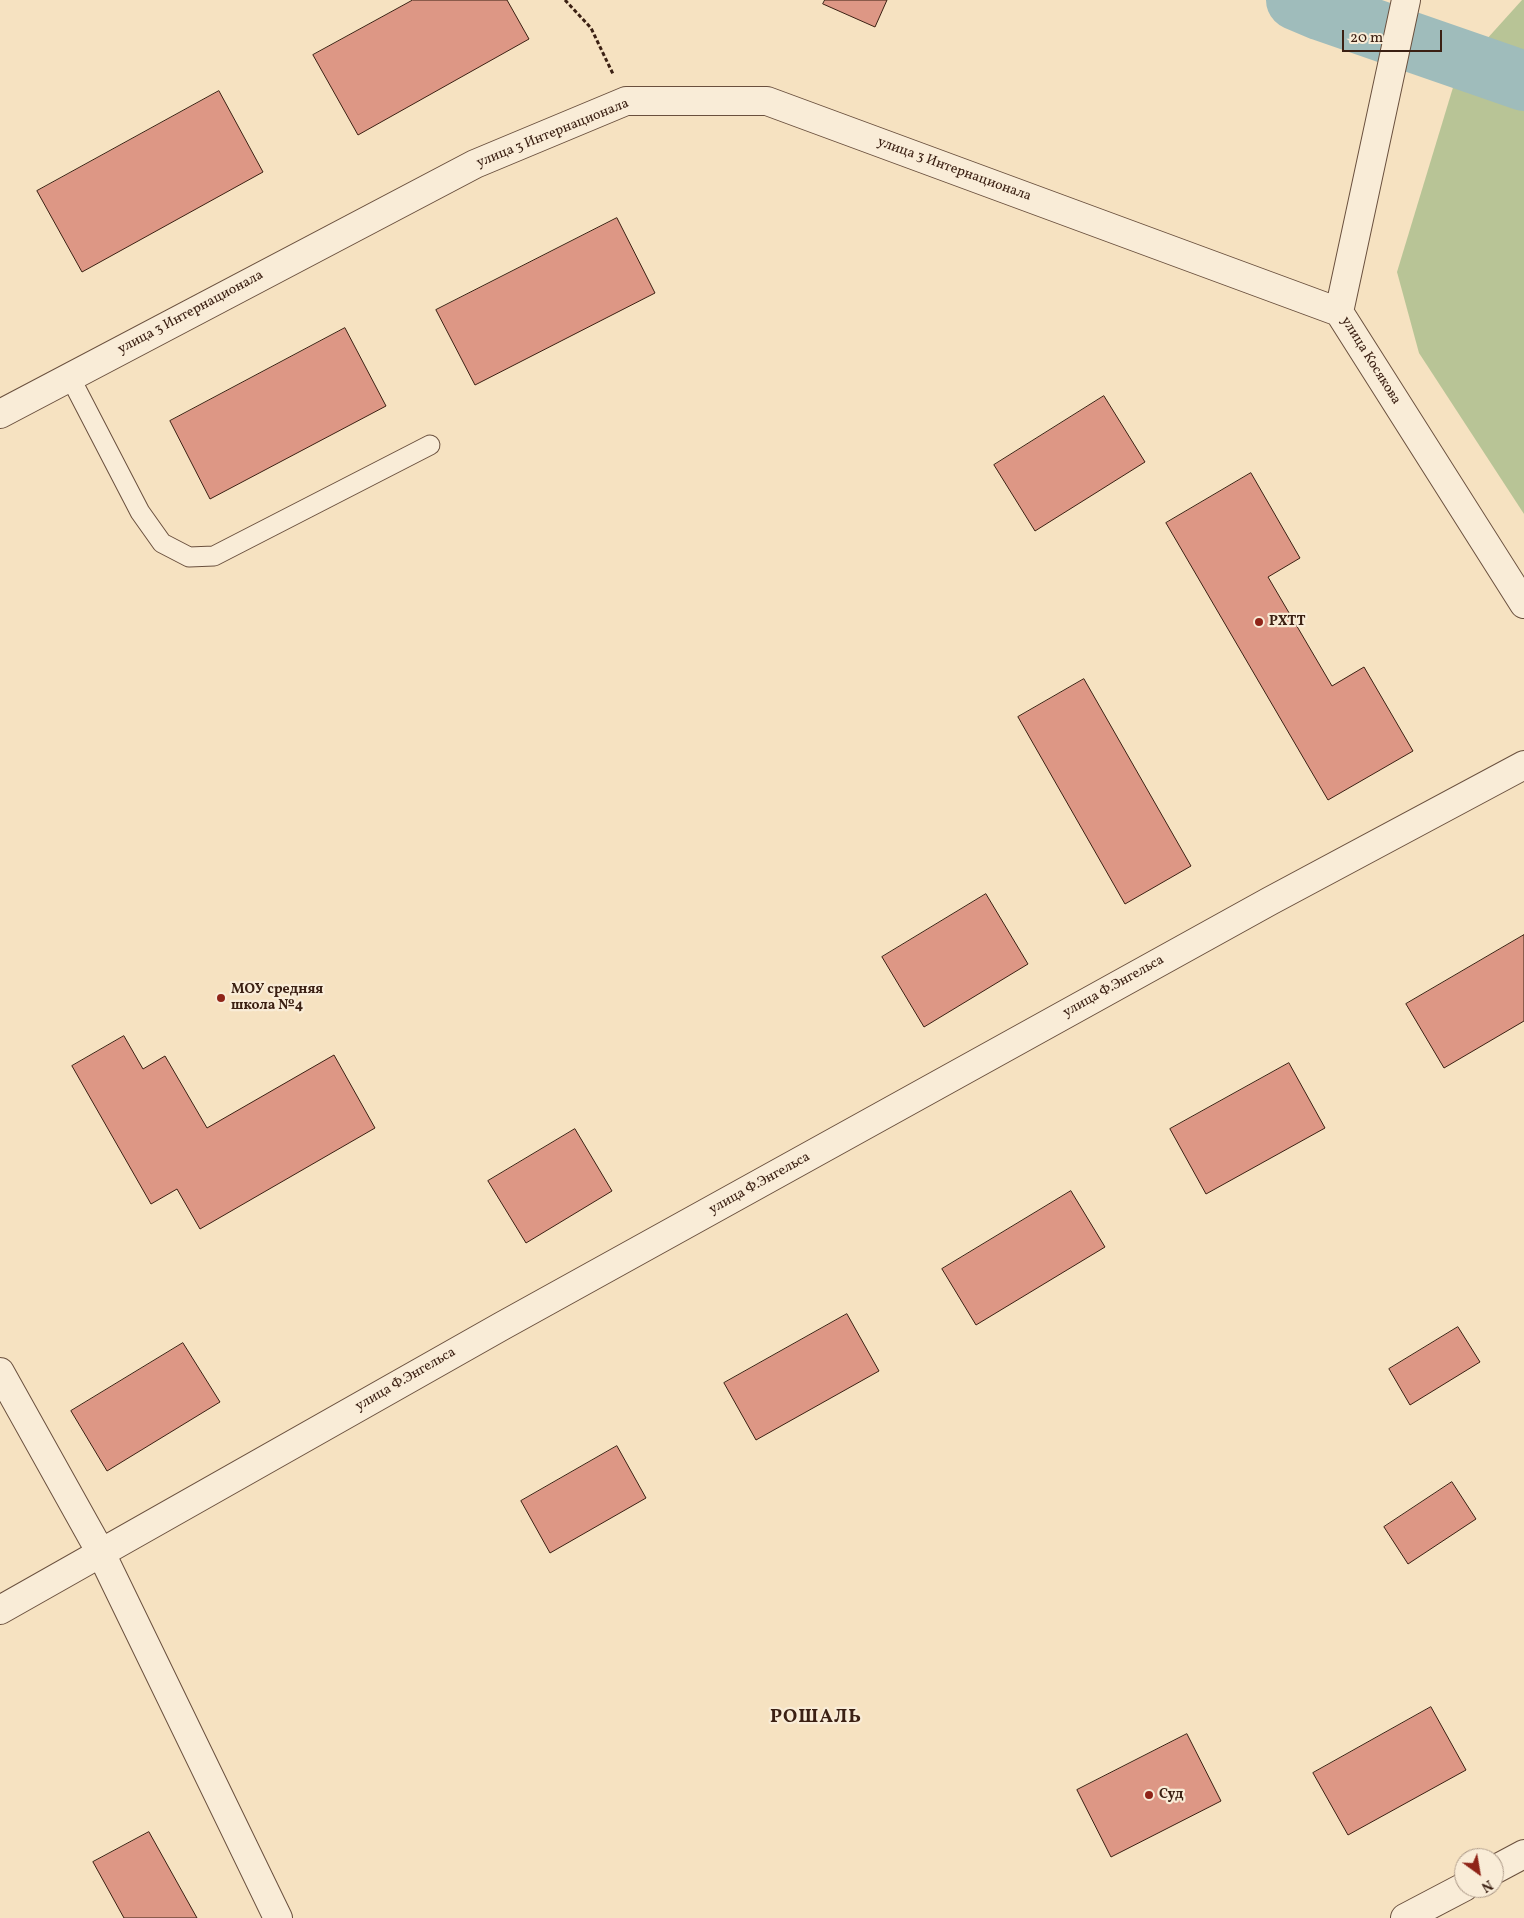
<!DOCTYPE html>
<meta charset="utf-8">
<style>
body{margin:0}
#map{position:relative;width:1524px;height:1918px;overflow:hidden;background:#f6e2c1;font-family:Vollkorn,serif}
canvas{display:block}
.north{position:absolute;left:1454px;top:1848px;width:50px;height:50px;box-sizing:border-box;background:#f9ecd7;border:1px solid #ad9a89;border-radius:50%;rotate:148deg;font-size:14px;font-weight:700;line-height:20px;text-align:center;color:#3b2013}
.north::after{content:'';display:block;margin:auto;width:18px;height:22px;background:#8f2418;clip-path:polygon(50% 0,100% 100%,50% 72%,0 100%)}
.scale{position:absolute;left:1342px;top:30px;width:100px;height:22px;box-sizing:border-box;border:2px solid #3b2013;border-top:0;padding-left:6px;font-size:15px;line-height:18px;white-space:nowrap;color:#3b2013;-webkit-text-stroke:4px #f9ecd7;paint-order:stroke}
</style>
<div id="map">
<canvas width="1524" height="1918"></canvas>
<div class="north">N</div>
<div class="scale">20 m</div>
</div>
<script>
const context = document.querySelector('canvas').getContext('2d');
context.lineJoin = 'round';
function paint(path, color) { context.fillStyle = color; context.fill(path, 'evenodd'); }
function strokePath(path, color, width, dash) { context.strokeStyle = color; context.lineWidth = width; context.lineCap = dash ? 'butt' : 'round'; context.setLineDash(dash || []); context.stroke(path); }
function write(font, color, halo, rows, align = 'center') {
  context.font = font + ' Vollkorn,serif'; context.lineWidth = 4.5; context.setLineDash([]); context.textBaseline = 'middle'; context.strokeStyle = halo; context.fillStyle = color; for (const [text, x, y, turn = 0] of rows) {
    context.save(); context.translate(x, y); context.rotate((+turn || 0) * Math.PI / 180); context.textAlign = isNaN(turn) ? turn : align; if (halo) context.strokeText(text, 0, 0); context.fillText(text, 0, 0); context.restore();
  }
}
const green = new Path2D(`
 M1522,0H1524V514L1419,353L1397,272L1458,71Z`);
const river = new Path2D(`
 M1296,0L1322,11L1524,81`);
const building = new Path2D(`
 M413,0H507L529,39L358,135L313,55Z
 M825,0H887L875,27L823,4Z
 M219,91L263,172L82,272L37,191Z
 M617,218L655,293L475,385L436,310Z
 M345,328L386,406L210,499L170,421Z
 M1104,396L1145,462L1035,531L994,465Z
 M1251,473L1300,558L1268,577L1332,686L1364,667L1413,751L1328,800L1166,523Z
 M1084,679L1191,866L1125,904L1018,717Z
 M986,894L1028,964L924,1027L882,957Z
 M1524,935V1021L1444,1068L1406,1004Z
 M124,1036L143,1069L165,1056L207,1128L334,1055L375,1128L200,1229L177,1189L151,1204L72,1066Z
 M1289,1063L1325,1128L1206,1194L1170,1129Z
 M575,1129L612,1191L526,1243L488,1181Z
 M1071,1191L1105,1247L976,1325L942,1269Z
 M847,1314L879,1371L756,1440L724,1383Z
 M1458,1327L1480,1362L1410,1405L1389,1369Z
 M183,1343L220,1402L107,1471L71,1411Z
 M617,1446L646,1498L550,1553L521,1501Z
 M1452,1482L1476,1519L1408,1564L1384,1527Z
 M1431,1707L1466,1770L1348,1835L1313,1773Z
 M1187,1734L1221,1801L1111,1857L1077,1790Z
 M149,1832L197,1918H124L93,1862Z`);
const path = new Path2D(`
 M565,0L591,28L613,74`);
const lane = new Path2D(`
 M70,377L140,512L162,543L189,557L214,556L430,445`);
const street = new Path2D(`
 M1406,0L1339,312L1524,604
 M0,414L475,164L626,101H767L1339,312
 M0,1372L101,1553L278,1918
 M0,1610L502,1326L1270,901L1524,765
 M1494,1870L1524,1854
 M1405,1918L1464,1887`);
const markers = [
 [1259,622,5,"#8f2418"],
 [221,998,5,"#8f2418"],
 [1149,1795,5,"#8f2418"]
];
const streetNames = [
 ["улица 3 Интернационала",553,134,-22],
 ["улица 3 Интернационала",954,170,20],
 ["улица 3 Интернационала",191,313,-28],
 ["улица Косякова",1370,361,58],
 ["улица Ф.Энгельса",1114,987,-29],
 ["улица Ф.Энгельса",760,1184,-29],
 ["улица Ф.Энгельса",406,1380,-30]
];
const poiNames = [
 ["РХТТ",1269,622],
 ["МОУ средняя",231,990],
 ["школа №4",231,1006],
 ["Суд",1159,1795]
];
const districtNames = [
 ["РОШАЛЬ",816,1719]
];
paint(green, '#b8c496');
strokePath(river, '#9fbcbb', 60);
paint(building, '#dd9785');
strokePath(building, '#3b2013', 1);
strokePath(lane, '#6a503e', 21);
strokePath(street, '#6a503e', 30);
strokePath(path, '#3b2013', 3, [4, 2.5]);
strokePath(lane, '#f9ecd7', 19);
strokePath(street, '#f9ecd7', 28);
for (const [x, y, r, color] of markers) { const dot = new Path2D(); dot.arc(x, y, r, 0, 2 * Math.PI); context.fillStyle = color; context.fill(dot); strokePath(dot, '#f9ecd7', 2); }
write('14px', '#3b2013', '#f9ecd7', streetNames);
write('bold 14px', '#3b2013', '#f9ecd7', poiNames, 'left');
context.letterSpacing = '1px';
write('bold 19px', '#3b2013', '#f9ecd7', districtNames);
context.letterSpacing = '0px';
</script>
